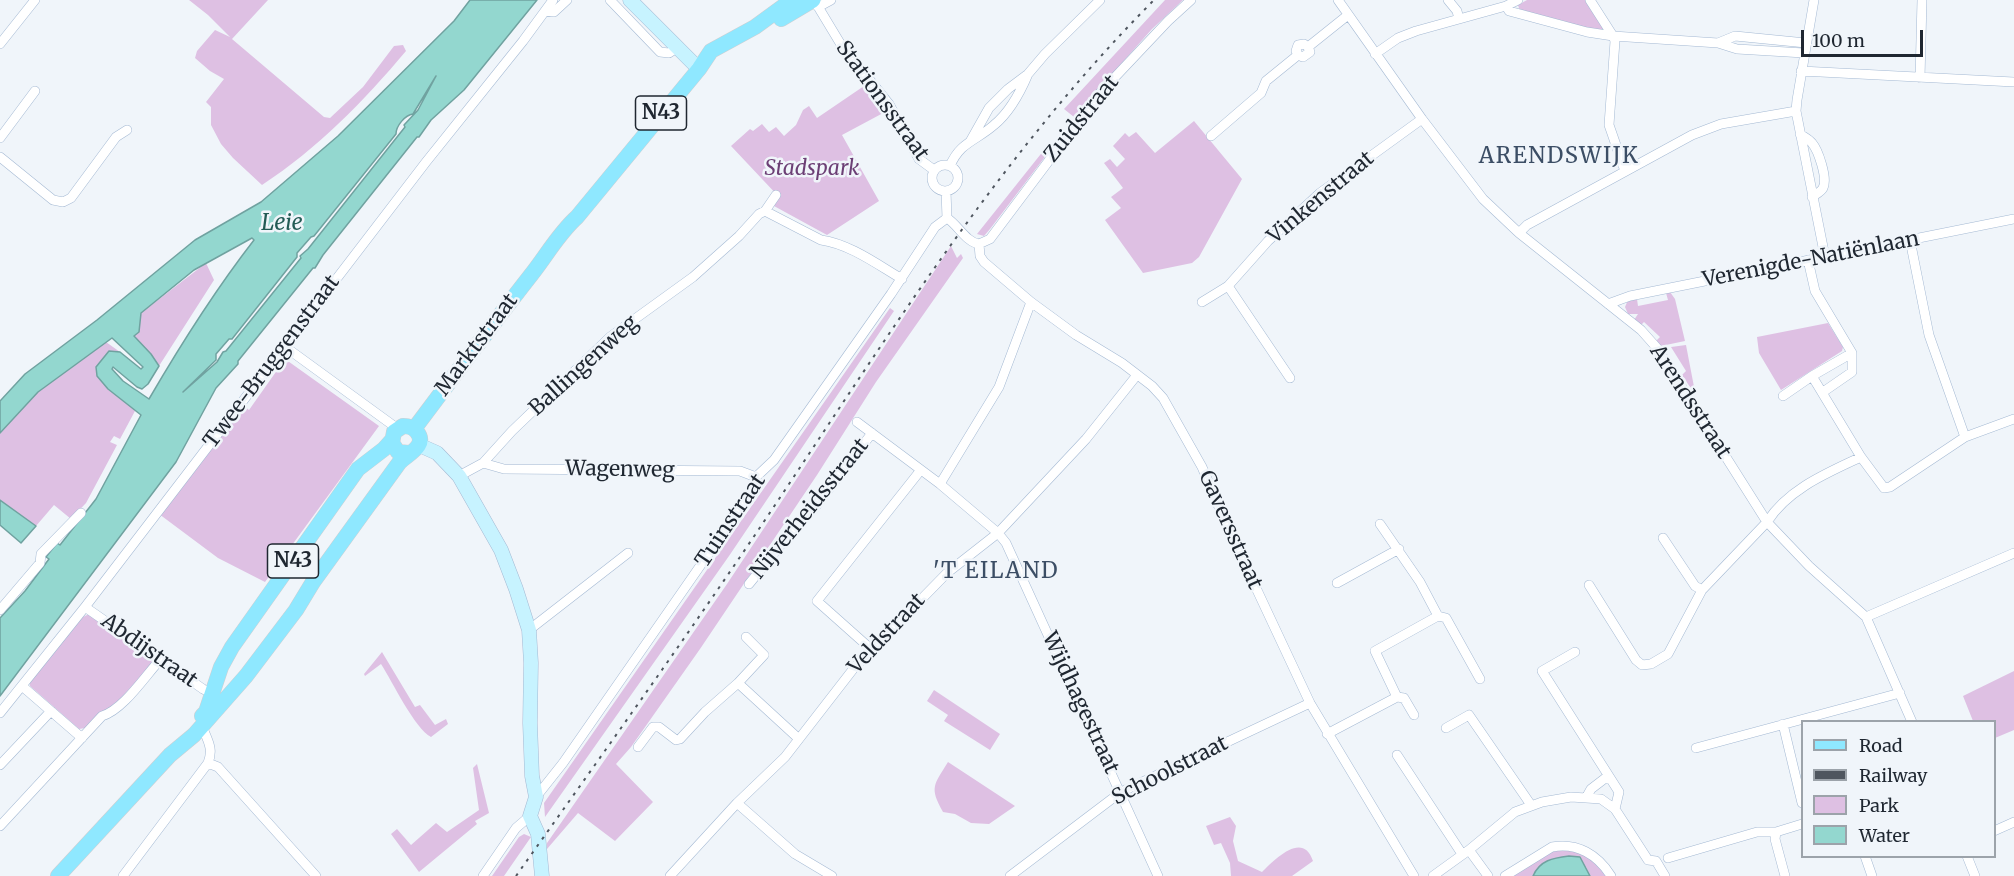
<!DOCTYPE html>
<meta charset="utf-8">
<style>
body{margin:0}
#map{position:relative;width:2014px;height:876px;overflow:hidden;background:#f0f5fa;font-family:Merriweather,serif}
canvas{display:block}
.legend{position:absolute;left:1801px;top:720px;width:195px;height:138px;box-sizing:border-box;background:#f0f5fa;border:2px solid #9ca3aa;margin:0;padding:8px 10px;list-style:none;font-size:18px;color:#1f2731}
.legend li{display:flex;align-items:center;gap:12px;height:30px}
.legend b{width:30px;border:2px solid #9ca3aa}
.scale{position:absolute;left:1801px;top:30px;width:122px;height:27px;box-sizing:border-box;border:3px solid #1f2731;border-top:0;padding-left:8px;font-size:18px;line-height:21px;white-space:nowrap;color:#1f2731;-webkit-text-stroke:4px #f0f5fa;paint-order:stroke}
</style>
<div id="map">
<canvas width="2014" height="876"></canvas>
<ul class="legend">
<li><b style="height:8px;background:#8fe8ff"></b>Road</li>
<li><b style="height:8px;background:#4f565f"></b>Railway</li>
<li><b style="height:16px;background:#dec0e3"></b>Park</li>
<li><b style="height:16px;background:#93d7cf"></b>Water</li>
</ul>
<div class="scale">100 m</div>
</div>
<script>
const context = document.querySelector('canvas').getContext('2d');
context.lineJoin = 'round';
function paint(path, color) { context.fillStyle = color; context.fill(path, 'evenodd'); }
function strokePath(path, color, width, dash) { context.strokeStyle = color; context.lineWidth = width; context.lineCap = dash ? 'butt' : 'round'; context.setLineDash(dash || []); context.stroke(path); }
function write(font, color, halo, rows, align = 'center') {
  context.font = font + ' Merriweather,serif'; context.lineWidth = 5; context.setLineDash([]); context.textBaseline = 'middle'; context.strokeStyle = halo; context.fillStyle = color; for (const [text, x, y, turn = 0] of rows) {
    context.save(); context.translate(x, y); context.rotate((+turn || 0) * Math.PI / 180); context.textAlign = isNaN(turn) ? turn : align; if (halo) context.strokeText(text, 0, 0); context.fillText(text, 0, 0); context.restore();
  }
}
const green = new Path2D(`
 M189,0H268L232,39L324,117L330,118L363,87L394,46L403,45L406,51C364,101 317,149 262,185L233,158L221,144L211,125V107L206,102L224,79L210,71L195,58L197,51L215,30L230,37L208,15Z
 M1165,0H1183L1152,29L1074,117L1064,109Z
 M1527,0H1586L1604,30L1602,32L1520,11L1518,5Z
 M864,86L885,112L842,135L879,201L827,235L774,206L779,197L731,146L750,129L753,131L762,124L769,132L776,127L784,136L796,125L803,110L809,106L817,118Z
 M1194,121L1242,179L1199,257L1192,263L1143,273L1105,220L1121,208L1111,197L1123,188L1104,163L1110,159L1117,167L1125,159L1113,146L1125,133L1129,137L1136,132L1155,153Z
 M1052,143L1054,145L990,229L984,236L977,234L1048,145L1050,146Z
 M951,246L957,258L961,254L963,258L876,382L817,475L700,649L631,747L616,764L653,802L615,841L578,813L547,849V843L727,584Z
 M206,263L214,280L159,366L151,354L134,336L139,332L141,313Z
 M1670,292L1675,299L1685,341L1661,346L1656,341L1660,337L1644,322L1641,325L1634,320L1638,314H1628L1625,307L1628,300L1637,299L1638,306L1668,300L1666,293Z
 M890,308L894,311L729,556L545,817L544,803Z
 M1828,323L1843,347L1842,351L1781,390L1759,353L1757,337Z
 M106,342L120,352H116L100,362L135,411L120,439L114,436L110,442L117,445L86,503L71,519L54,505L36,526L0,500V433L38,392Z
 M1686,345L1695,392L1694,393L1682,375L1686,371L1671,347Z
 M285,359L379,426L265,582L218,558L159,514L243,405L249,410Z
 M89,614L154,659L153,664L119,700L85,728L79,729L30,686V682L81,618Z
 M382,652L415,707L420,705L435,725L446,719L448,724L431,737C415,729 392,681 381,664L365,676L364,674Z
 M2014,671V730L1995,738L1994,722L1973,721L1963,696Z
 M934,690L1000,734L990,750L944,721L948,715L927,701Z
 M948,762L1015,806L989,824L971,823L955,814L943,812C929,787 934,785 948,762Z
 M477,764L489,813L475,821L477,824L419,872L391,834L397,829L411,845L436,823L447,832L479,810L473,768Z
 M1230,817L1236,826L1233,841L1238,861L1262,872C1274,860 1303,830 1313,861L1292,876H1231L1230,863L1221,843L1214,845L1206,826Z
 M524,834L531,837L504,876H492L519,837Z
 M1557,849C1584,851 1590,854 1607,876H1590L1586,867L1534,873L1533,876H1511Z`);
const water = new Path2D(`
 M470,0H537L464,90L431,120L419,137H417L323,255L315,268H313L238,361V364L216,388L176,462L0,696V618L25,591L49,559L46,557L57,543L60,545L96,499L141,415L108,389L97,376L96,367L109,351L120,352L141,369L143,367L112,338L38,392L0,433V401L25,374L97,320L195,240L261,202L338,136L454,21ZM436,76L418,110L404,125L405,127L308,249L300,256L301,258L226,351L223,352L217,362L183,392L216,360V354L229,339H232L297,257V253L311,237L314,236L396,134C396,126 405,115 413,114ZM252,238L254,240C216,289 181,344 149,399L123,381L112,369L113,367L137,387L142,389L148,384L159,366L151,354L134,336L139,332L141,313L194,270Z
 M0,500L36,526L21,543L0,525Z
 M1569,856L1580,857L1590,876H1533C1540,860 1553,858 1569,856Z`);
const street = new Path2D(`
 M610,0L660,52L669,53L678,47
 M814,0L840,43L889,104L919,159L934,170
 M1338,0L1422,119L1483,199L1519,233L1641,330L1657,348L1767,522L1809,566L1866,617L1912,722
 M1448,0L1457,11L1459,19
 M1814,0L1797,100L1796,111L1825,257
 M1506,6L1509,11L1587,32L1613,36L1590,0
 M818,7L831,0
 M545,11L554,12L567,0
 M1718,43L1735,36L1806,43
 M0,44L35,0
 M1375,54L1398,38L1416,31L1506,6L1518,0
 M1298,55L1303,57L1310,52L1308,47L1348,15
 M1298,55L1296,51L1298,45L1304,44L1308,47
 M1801,71L2014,82
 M1920,78L1922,0
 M1800,134C1804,137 1809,139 1812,143C1818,150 1828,178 1823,188C1821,192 1816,194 1812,197
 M1211,136L1261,93L1266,81L1298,55
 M0,138L35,91
 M971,140L989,108L1008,89L1028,74L1045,54L1100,0
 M0,157L53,200L63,202L71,198L116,137L127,130
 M932 178a13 13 0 1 1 26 0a13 13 0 1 1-26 0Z
 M950,166C960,142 976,141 994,125C1010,112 1020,93 1028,74
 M1625,171L1609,125L1615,41L1613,36L1718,43L1737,49L1804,53
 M946,191L947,218
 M765,211L776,195
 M947,218C958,225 966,242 979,244
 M1519,233L1527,225L1692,135L1721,124L1796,111
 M1910,240L1929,335L1965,437
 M979,244L980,256L984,262L1031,302L1076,335L1122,363L1152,386L1163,398L1202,467L1227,526L1310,703L1414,876
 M979,244L990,239L1099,94L1168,21L1191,0
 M1808,260L1815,291L1852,353V372L1823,392
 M1202,302L1228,286
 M1608,304L1630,296L2014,219
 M284,346L398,429
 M1812,376L1861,457L1884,488L1890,487L1965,437L2014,419
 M1290,378L1228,286L1268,241L1320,193L1422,119
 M1783,396L1812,376L1852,353
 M857,422L940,484L998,533L1006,543L1158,876
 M483,463L504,469L740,471L756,477
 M459,476L483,463L512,431L610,337L693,277L739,236L759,214L765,211L821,240C850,244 878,265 902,279
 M940,484L999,387L1031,302
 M1380,524L1420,582L1438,616
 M1663,538L1695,586L1702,590
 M1337,583L1399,549
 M749,584L792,531L813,510L872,433
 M1589,585L1636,660L1642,665L1651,664L1668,654L1702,590L1767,522C1788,489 1827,473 1861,457
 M85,607L203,689L213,694
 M0,610L40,563L41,554L81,513
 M1866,617L2014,553
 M529,630L628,553
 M872,650L817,601L920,471
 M1575,652L1542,671L1619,792L1615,809
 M738,683L799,739
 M22,686L82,738
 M1397,697L1404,698L1414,715
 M0,713L85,607L426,162L523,41L553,0
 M1783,724L1802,803
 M1446,728L1469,715L1531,805
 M1327,734L1397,697L1375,651L1438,616L1446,618L1480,679
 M638,747L653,727H659L676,740L680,739L705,712L738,683L764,655L746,637
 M1696,748L1900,693
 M1397,755L1462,854
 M208,763L218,767L316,876
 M0,765L51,711
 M536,797L563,763L746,500L755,487L756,477L774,460L891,294L935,227L947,218
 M1586,798L1591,789L1608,776
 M737,803L795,854L832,876
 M0,826L102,716C123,710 145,676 160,660
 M1994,831L2014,822
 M1776,832L1775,839L1785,876
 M1469,850L1488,876
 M1865,856L1872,876
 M1967,856L1975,876
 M1668,858L1757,832H1776L1802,824
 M123,876L208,763C214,748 207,740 202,726
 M483,876L516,828L530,816
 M670,876L737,803L785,757L854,668L947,573L998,533L1086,439L1137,375
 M1010,876L1121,792L1310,703
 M1433,876L1469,850L1515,812L1542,802L1571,797L1601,799L1615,809L1648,860L1656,861L1665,876
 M1505,876L1552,847C1577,842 1598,855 1611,876`);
const secondary = new Path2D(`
 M630,0L699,69
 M419,445L437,453L459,476L501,550L516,589L529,630L531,663L530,723L532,776L536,797L530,816L538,834L542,876`);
const primary = new Path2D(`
 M781,19L813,0
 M414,429C453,377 491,326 531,275C547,255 558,234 577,217L699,69L711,51L755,27L792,0
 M202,716L206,712L221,667L232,647L358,469L384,449L392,440
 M58,876L170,755L194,735L246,676L296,610L313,582L399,463C407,454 428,446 417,432C413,427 409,426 403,426L394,432L392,443L398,452L409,453`);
const rail = new Path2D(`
 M516,876C599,759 683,642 763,523C885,341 998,157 1154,0`);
const shields = [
 [661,113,51],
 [293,561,51]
];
const shieldNames = [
 ["N43",661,113],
 ["N43",293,561]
];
const streetNames = [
 ["Stationsstraat",882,101,54],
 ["Zuidstraat",1082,119,-51],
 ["Vinkenstraat",1321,198,-40],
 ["Verenigde-Natiënlaan",1811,260,-11],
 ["Marktstraat",477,345,-53],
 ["Twee-Bruggenstraat",272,362,-53],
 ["Ballingenweg",584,366,-42],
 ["Arendsstraat",1690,402,57],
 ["Wagenweg",620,470,1],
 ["Nijverheidsstraat",810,509,-51],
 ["Tuinstraat",731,521,-56],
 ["Gaversstraat",1230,530,66],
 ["Veldstraat",887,634,-47],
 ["Abdijstraat",149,651,35],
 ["Wijdhagestraat",1080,703,65],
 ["Schoolstraat",1170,771,-27]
];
const parkNames = [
 ["Stadspark",812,169]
];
const neighbourhoodNames = [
 ["ARENDSWIJK",1559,157],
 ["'T EILAND",996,572]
];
const waterNames = [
 ["Leie",282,224]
];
paint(green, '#dec0e3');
paint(water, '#93d7cf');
strokePath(water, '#70a2a0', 1.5);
strokePath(street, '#a4b9d3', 10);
strokePath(secondary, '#a4b9d3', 15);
strokePath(primary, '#cecfd2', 16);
strokePath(street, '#fff', 9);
strokePath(secondary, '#c7f3ff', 14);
strokePath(primary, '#8fe8ff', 15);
strokePath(rail, '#4f565f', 2, [3, 6]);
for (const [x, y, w] of shields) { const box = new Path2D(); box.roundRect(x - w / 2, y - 17, w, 34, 4.5); context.fillStyle = '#f0f5fa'; context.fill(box); strokePath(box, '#1f2731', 1.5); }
write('bold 20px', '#1f2731', null, shieldNames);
write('21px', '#1f2731', '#f0f5fa', streetNames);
write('italic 21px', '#6c3f75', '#f0f5fa', parkNames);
context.letterSpacing = '1.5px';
write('22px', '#3c4e65', '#f0f5fa', neighbourhoodNames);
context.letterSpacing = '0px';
write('italic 22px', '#235b55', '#f0f5fa', waterNames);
</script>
